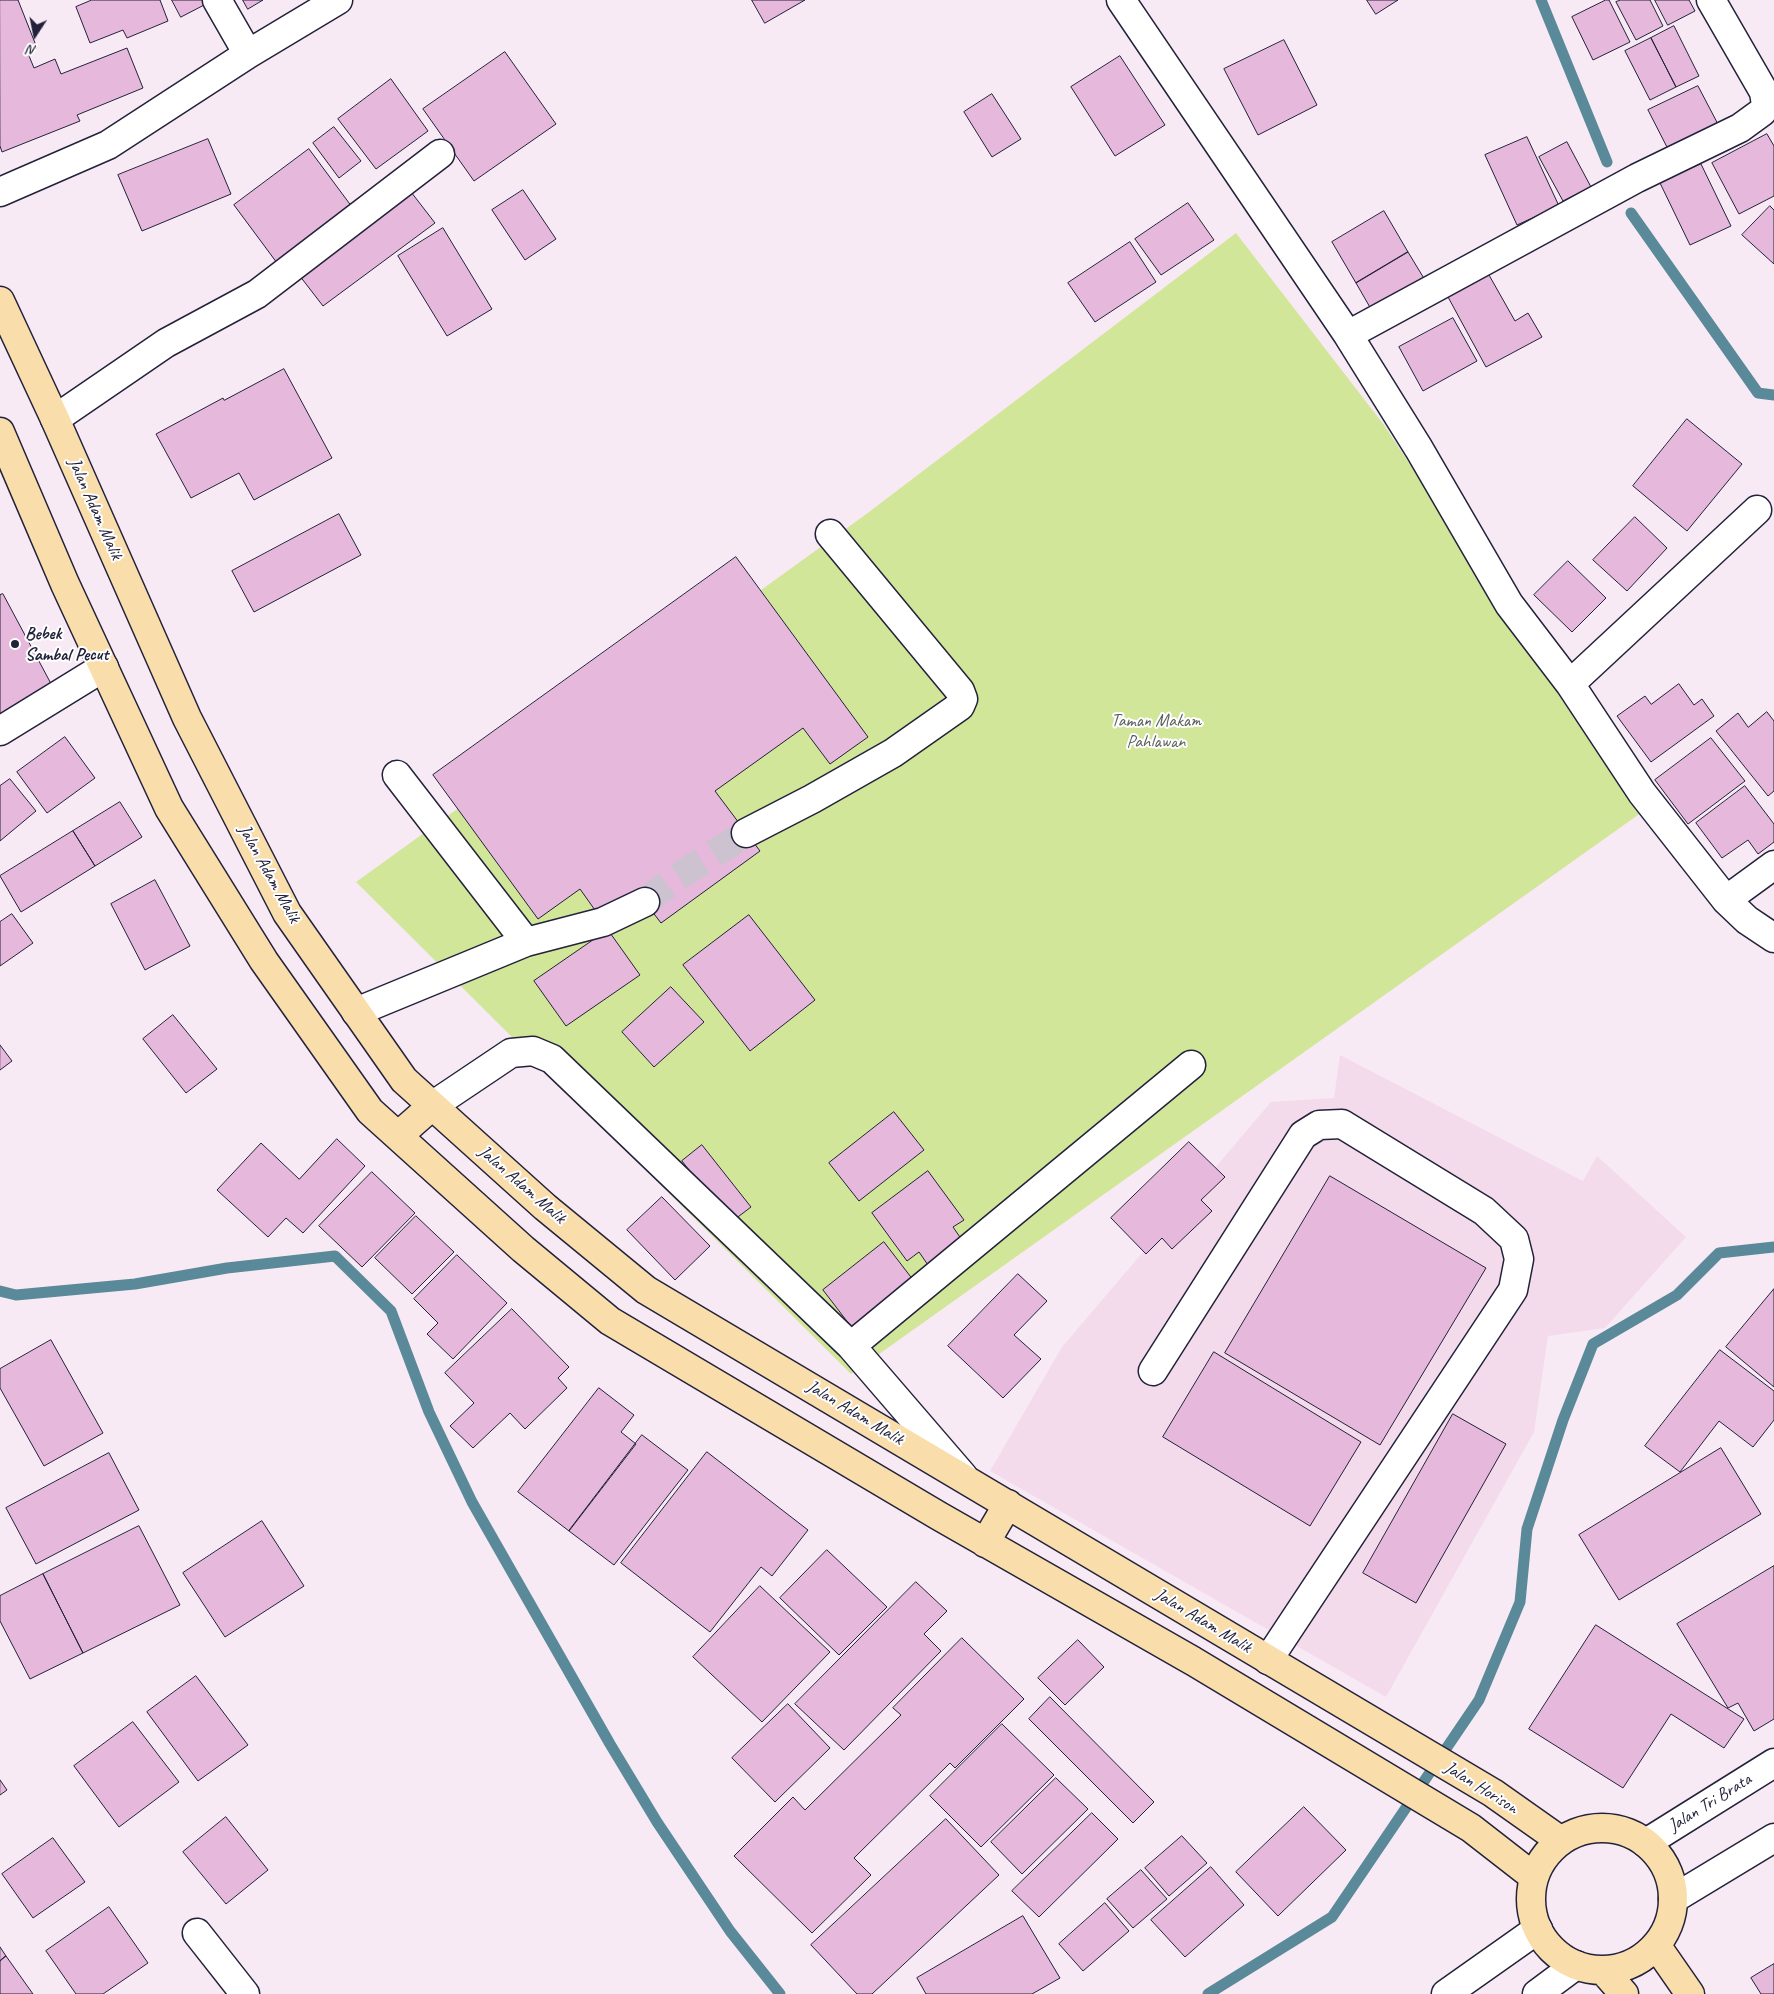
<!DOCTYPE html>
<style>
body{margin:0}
#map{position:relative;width:1774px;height:1994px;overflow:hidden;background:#f8eaf4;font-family:Caveat,sans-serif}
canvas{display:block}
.north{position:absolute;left:10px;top:10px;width:50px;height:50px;-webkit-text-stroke:4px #fff;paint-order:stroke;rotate:191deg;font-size:14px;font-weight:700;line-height:20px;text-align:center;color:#22223b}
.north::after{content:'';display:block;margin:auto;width:18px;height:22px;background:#22223b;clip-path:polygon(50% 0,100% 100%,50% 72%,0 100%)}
</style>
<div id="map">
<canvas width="1774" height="1994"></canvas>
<div class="north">N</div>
</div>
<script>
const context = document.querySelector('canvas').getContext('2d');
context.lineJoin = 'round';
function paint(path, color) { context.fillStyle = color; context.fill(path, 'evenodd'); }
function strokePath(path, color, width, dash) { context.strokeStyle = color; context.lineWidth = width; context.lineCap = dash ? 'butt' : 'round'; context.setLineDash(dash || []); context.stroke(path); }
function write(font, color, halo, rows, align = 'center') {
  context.font = font + ' Caveat,sans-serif'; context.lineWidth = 4; context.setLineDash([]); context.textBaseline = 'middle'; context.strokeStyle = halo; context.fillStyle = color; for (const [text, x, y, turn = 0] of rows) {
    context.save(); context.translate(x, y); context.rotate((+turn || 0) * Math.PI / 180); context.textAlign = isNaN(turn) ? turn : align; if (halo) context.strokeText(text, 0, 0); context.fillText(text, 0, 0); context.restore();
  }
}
const built = new Path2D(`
 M1340,1055L1583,1181L1597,1156L1686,1237L1605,1328L1548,1336L1534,1432L1386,1697L990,1471L1062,1347L1271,1102L1334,1098Z`);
const green = new Path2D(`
 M1236,233L1384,425L1548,675L1645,810L851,1374L356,882L865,515Z`);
const stream = new Path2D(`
 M1541,0L1607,162
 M1631,213L1758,393L1774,395
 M0,1291L16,1295L135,1284L227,1268L335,1256L391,1311L429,1412L472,1502L610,1744L657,1822L730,1931L780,1994
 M1208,1994L1332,1917L1479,1700L1520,1602L1527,1529L1563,1420L1593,1344L1677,1295L1719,1253L1774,1247`);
const building = new Path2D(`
 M0,0H18L37,48L27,51L34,68L55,59L61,74L127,48L143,88L77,115L80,121L2,152L0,146Z
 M92,0H160L168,21L127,38L123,30L90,43L76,7Z
 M172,0H204L206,4L181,17Z
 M243,0H263L248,9Z
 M752,0H805L765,23Z
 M1367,0H1398L1376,14Z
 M1606,0H1609L1630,42L1593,60L1572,17Z
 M1621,0H1650L1663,26L1636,40L1616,2Z
 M1655,0H1689L1695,11L1668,25Z
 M1674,26L1699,76L1676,87L1651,38Z
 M1651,38L1676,87L1650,100L1625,51Z
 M1284,40L1317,105L1258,135L1224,69Z
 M505,52L556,124L474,181L423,109Z
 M1120,56L1165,125L1115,156L1071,87Z
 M391,79L428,131L376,169L338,119Z
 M1698,86L1720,128L1670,153L1648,110Z
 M992,94L1021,139L992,157L964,112Z
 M334,127L361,161L339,178L313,143Z
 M1767,134L1774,146V196L1739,214L1712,163Z
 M1527,137L1559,206L1517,225L1485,155Z
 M208,139L231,194L142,231L118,175Z
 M1567,142L1591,187L1563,201L1539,157Z
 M309,149L355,211L280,267L234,205Z
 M1701,164L1731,226L1690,245L1660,183Z
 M408,188L435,223L323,306L296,271Z
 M523,190L556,239L525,260L492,210Z
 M1188,203L1214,240L1161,275L1135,239Z
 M1770,206L1774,210V264L1742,235Z
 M1384,211L1408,252L1356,283L1332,242Z
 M443,228L492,309L447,336L398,256Z
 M1130,242L1156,282L1095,322L1068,283Z
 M1408,252L1428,285L1375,316L1356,283Z
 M1489,275L1515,321L1528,313L1542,337L1486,367L1448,297Z
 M1453,318L1477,361L1423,391L1399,347Z
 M284,369L332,458L254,500L239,473L191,498L156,434L223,398L224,400Z
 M1687,419L1742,464L1687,531L1633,486Z
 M339,514L361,555L254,612L232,571Z
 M1635,517L1667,548L1627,591L1593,560Z
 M736,557L868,737L830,764L803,728L715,791L760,851L661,923L638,893L602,920L580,889L538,919L433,775Z
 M1568,561L1606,598L1572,632L1534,595Z
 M3,594L56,693L0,722V595Z
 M1679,684L1694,705L1702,699L1714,716L1651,762L1617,716L1645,696L1651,704Z
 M1767,712L1774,721V791L1768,796L1716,731L1738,713L1748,727Z
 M65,737L95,778L47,813L17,772Z
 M1711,738L1745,781L1688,824L1655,780Z
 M10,779L36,811L0,841V786Z
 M1745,786L1774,824V842L1758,854L1748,840L1722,858L1696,823Z
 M120,802L142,837L95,866L73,831Z
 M73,831L95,866L21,912L0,876Z
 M155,880L190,946L145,970L111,904Z
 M12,914L33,943L0,966V922Z
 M749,915L815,1000L750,1051L683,965Z
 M608,930L640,975L566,1026L534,981Z
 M671,987L704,1022L654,1067L622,1032Z
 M173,1015L217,1069L186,1093L143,1039Z
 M0,1045L12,1061L0,1070Z
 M894,1112L924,1150L859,1201L829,1163Z
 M337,1139L365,1166L303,1233L286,1218L268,1237L217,1190L261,1143L299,1179Z
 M1189,1142L1225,1177L1201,1200L1212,1211L1172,1249L1162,1238L1146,1254L1111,1218Z
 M702,1145L751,1207L730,1223L682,1161Z
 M928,1171L964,1220L953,1227L962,1240L928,1265L919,1252L907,1261L872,1213Z
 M372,1172L415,1213L362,1267L319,1226Z
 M1330,1176L1486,1268L1380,1445L1225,1353Z
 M662,1197L710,1246L675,1280L627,1230Z
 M416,1216L454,1252L412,1294L375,1258Z
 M884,1242L917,1285L856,1333L823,1290Z
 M457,1255L507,1303L453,1359L427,1334L438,1323L414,1299Z
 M1018,1274L1047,1301L1014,1335L1041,1359L1003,1398L948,1346Z
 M1774,1289V1387L1726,1347Z
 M512,1309L569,1367L558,1378L567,1388L525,1429L510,1413L473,1448L450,1426L474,1403L445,1373Z
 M51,1340L103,1433L44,1466L0,1388V1369Z
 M1720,1350L1774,1391V1420L1753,1447L1719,1421L1680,1472L1645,1446Z
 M1214,1352L1361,1442L1310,1526L1163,1437Z
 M599,1388L634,1415L621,1432L636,1444L569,1531L518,1492Z
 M1453,1414L1506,1444L1416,1603L1363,1573Z
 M642,1435L688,1470L614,1565L569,1531Z
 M1721,1448L1761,1514L1619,1600L1579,1535Z
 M707,1452L808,1530L772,1576L761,1567L710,1632L621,1563Z
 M109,1453L139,1510L36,1564L6,1508Z
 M262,1521L304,1586L225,1637L183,1573Z
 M139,1526L180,1605L83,1653L43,1574Z
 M827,1550L887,1607L839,1655L780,1598Z
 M1774,1566V1719L1754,1731L1738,1703L1728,1708L1677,1624Z
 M43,1574L83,1653L30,1679L0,1621V1596Z
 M916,1582L947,1611L924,1634L941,1651L844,1750L795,1704Z
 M760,1586L830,1652L762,1722L693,1657Z
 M1596,1625L1744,1719L1724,1748L1671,1714L1623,1788L1529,1729Z
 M962,1638L1024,1699L955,1768L950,1763L854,1858L871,1875L812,1933L734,1856L793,1797L805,1810L901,1715L893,1708Z
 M1078,1640L1104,1667L1065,1705L1038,1678Z
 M196,1676L248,1745L198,1781L147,1712Z
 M1050,1697L1154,1802L1133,1823L1029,1719Z
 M788,1704L830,1748L775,1802L732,1758Z
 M133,1722L179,1782L119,1827L74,1766Z
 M1002,1724L1054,1775L981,1847L930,1796Z
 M1056,1778L1088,1809L1022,1874L991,1842Z
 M0,1780L7,1790L0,1795Z
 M1304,1807L1346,1850L1278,1916L1236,1872Z
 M1092,1813L1118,1839L1039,1917L1012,1891Z
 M226,1817L268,1870L226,1904L183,1852Z
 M946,1819L999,1875L872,1994H857L811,1945Z
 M1182,1836L1207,1863L1169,1896L1145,1868Z
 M53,1838L85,1882L33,1918L2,1874Z
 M1211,1867L1244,1905L1185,1957L1151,1920Z
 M1141,1870L1167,1899L1133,1928L1107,1899Z
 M1105,1903L1129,1931L1083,1971L1059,1944Z
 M109,1907L148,1963L103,1994H76L46,1951Z
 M1023,1916L1060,1978L1032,1994H926L917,1978Z
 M0,1947L6,1956L0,1961Z
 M6,1956L33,1994H0V1961Z
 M1774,1964V1994H1761L1751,1978Z`);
const minorTunnel = new Path2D(`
 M645,902L670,882L746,833`);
const minor = new Path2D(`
 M217,0L248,54
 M1121,0L1348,335L1419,449L1509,604L1570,684L1642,793L1726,900L1747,920L1774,938
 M0,192L108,145L248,54L338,0
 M1348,335L1637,178L1740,128L1762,112L1766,105L1764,92L1711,0
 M55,419L166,343L257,294L440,154
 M1570,684L1757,510
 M0,731L104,667
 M397,775L526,942
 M746,833L812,799L893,753L960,706L963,699L960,691L830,534
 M1726,900L1774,865
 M356,1012L526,942L603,922L645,902
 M432,1106L511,1053L533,1051L552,1059L851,1346L963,1476
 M851,1346L1191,1065
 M1153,1371L1303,1135L1319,1125L1342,1124L1484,1211L1514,1239L1519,1259L1513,1290L1268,1660
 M1646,1843L1774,1763
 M1673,1899L1774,1838
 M197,1933L245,1994
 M1446,1994L1538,1929
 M1537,1994L1576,1965`);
const major = new Path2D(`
 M0,301L55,419L187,718L287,913L404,1080L545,1207L646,1290L1493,1793L1561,1841
 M0,432L65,584L169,808L264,961L370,1111L523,1249L610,1321L939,1516L1193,1661L1471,1828L1534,1877
 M398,1136L432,1106
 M985,1543L1008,1504
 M1531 1899a71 71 0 1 1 142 0a71 71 0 1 1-142 0Z
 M1656,1945L1690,1994
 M1603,1970L1624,1994`);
const markers = [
 [15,644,5,"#22223b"]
];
const streetNames = [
 ["Jalan Adam Malik",95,509,66],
 ["Jalan Adam Malik",269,874,61],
 ["Jalan Adam Malik",522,1185,41],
 ["Jalan Adam Malik",855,1413,31],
 ["Jalan Adam Malik",1203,1621,31],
 ["Jalan Horison",1481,1788,32],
 ["Jalan Tri Brata",1710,1803,-32]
];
const poiNames = [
 ["Bebek",25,634],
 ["Sambal Pecut",25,655]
];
const parkNames = [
 ["Taman Makam",1156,721],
 ["Pahlawan",1156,742]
];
paint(built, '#f3dbec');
paint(green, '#d2e69a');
strokePath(stream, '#5a8a99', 11);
paint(building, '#e6b8db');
strokePath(building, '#22223b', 1);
strokePath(minorTunnel, '#cdc2cf', 28, [28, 14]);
strokePath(minor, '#22223b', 31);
strokePath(major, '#22223b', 31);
strokePath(minor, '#fff', 28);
strokePath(major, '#f9deab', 28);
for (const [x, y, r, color] of markers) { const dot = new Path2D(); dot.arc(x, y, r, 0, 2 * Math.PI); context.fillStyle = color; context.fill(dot); strokePath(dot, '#fff', 2); }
write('18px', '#22223b', '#fff', streetNames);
write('bold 18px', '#22223b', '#fff', poiNames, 'left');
write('18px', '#575d58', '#fff', parkNames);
</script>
